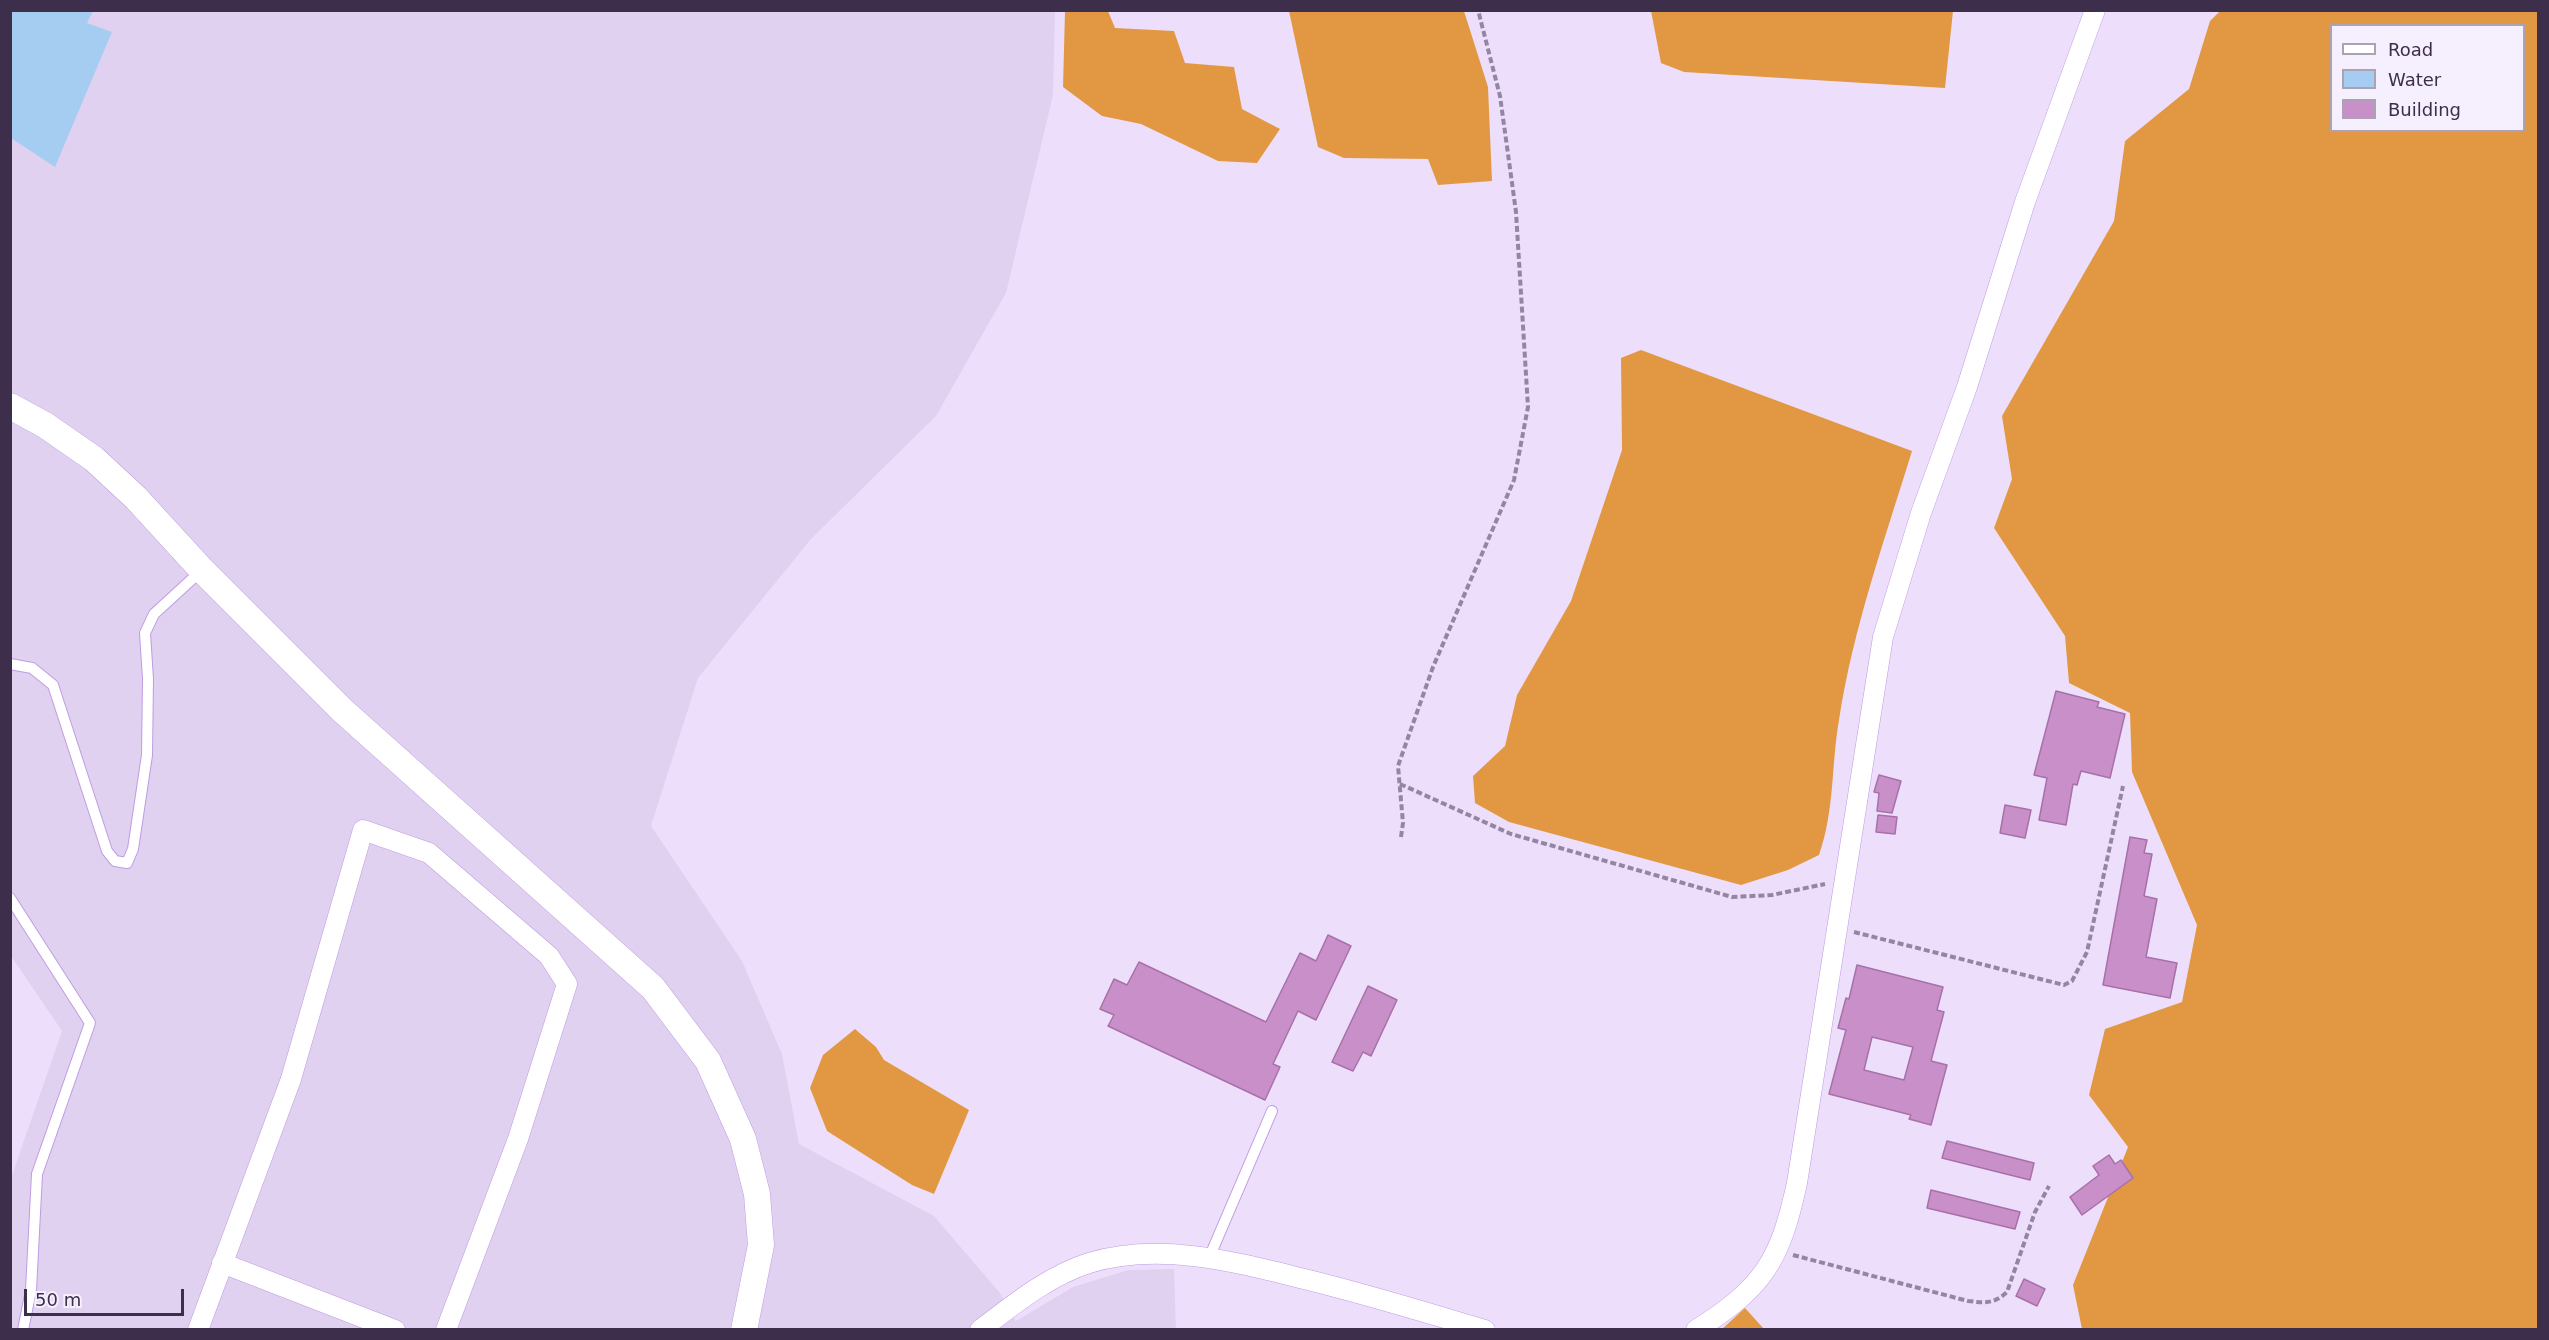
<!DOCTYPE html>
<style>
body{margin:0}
#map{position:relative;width:2549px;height:1340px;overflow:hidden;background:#eddffc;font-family:"DejaVu Sans",sans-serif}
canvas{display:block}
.frame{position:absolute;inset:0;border:12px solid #3d2e4b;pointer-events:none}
.legend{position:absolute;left:2330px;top:24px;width:195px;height:108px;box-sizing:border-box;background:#f6f0fe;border:2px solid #aca2b6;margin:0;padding:8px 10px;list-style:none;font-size:18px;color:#3d2e4b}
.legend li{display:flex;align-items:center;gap:12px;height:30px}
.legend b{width:30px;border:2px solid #aca2b6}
.scale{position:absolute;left:24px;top:1289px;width:160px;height:27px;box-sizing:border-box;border:3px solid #3d2e4b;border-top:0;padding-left:8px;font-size:18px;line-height:21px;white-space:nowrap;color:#3d2e4b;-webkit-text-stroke:4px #f6f0fe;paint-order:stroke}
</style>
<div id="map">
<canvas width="2549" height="1340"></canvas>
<div class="frame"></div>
<ul class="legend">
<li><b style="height:8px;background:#fff"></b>Road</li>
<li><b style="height:16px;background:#a5cdf1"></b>Water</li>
<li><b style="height:16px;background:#c98fc9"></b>Building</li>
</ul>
<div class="scale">50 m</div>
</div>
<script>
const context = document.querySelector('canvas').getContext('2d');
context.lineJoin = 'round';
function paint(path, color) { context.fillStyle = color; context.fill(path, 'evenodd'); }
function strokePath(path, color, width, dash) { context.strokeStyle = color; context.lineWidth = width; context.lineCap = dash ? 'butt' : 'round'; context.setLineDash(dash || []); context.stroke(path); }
const built = new Path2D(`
 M10,11H1055L1053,95L1006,293L936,416L811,539L698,678L651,826L742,961L782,1054L799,1144L934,1216L1000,1293L1016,1321L1073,1287L1128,1270L1174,1269L1176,1329H11V1178L62,1031L11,956Z`);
const forest = new Path2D(`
 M1065,11H1108L1115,28L1174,31L1185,63L1234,67L1242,109L1280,129L1257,163L1218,161L1141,124L1102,116L1063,87Z
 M1289,11H1464L1488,87L1492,181L1438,185L1428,159L1344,158L1318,147Z
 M1651,11H1953L1945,88L1684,72L1661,63Z
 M2220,11H2538V1329H2082L2073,1285L2128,1147L2089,1095L2105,1029L2182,1002L2197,925L2132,772L2130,713L2069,683L2065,636L1994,528L2012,479L2002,416L2114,221L2125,141L2189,89L2210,21ZM2332,26H2524V130H2332Z
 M1641,350L1912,451C1885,539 1853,628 1839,720C1831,766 1835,809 1819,855L1788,870L1741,885L1509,822L1475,803L1473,776L1505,746L1517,695L1571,601L1622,450L1621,358Z
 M855,1029L876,1047L884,1060L969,1110L934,1194L912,1185L827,1131L810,1088L823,1055Z
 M1745,1308L1764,1329H1722Z`);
const water = new Path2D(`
 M10,11H93L87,23L112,32L55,167L11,138Z`);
const building = new Path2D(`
 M2056,691L2099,702L2097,707L2125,714L2110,778L2081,771L2077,785L2073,784L2066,825L2039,820L2047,778L2034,775Z
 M1879,775L1901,781L1892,813L1877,811L1879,793L1874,792Z
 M2005,805L2031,810L2025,838L2000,833Z
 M1878,815L1897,817L1895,834L1876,832Z
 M2130,837L2147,840L2144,853L2152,854L2144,896L2157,899L2146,957L2177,963L2170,998L2103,985Z
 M1328,935L1351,946L1316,1020L1298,1011L1273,1064L1280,1067L1265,1100L1108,1026L1114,1015L1100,1009L1114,979L1127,985L1139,962L1266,1022L1300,953L1316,961Z
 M1857,965L1943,987L1937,1010L1944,1012L1931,1061L1947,1065L1931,1125L1909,1119L1911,1115L1829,1094L1846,1030L1838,1028L1846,998L1849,999ZM1872,1037L1913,1047L1904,1080L1864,1070Z
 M1368,986L1397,1000L1371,1056L1363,1052L1353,1071L1332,1062Z
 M1947,1141L2034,1163L2030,1180L1942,1158Z
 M2109,1155L2115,1164L2121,1160L2133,1178L2082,1215L2070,1197L2099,1175L2093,1166Z
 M1931,1190L2020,1212L2015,1229L1927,1208Z
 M2024,1279L2045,1289L2037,1306L2016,1296Z`);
const path = new Path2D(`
 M1400,784L1511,834L1732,897L1772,895L1825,884
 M1401,837L1403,823L1398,766L1433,667L1514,480L1528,407L1516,212L1500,96L1478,10
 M1854,932L2064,985L2072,981L2087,952L2123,786
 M1793,1255L1968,1301C1985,1303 1994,1304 2007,1292L2035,1212L2049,1186`);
const service = new Path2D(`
 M10,664L32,668L53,685L107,851L115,861L127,863L133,849L147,755L148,679L145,633L154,614L202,570
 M10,898L90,1023L37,1174L31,1290L23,1330
 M1209,1258L1272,1111`);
const minor = new Path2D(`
 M222,1263L395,1330
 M198,1330L291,1079L363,830L429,853L549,956L567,984L518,1139L446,1330
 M980,1330C1013,1305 1048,1276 1089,1263C1158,1242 1232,1261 1300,1278C1363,1293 1424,1312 1485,1330
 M1696,1330C1764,1287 1780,1261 1797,1183L1883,637L1921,513L1967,387L2025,202L2095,10`);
const tertiary = new Path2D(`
 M10,406L45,425L94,459L136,498L202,570L342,710L653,988L708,1061L743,1139L757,1194L761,1245L744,1330`);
paint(built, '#e0d1f1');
paint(forest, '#e29843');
paint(water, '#a5cdf1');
paint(building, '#c98fc9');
strokePath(building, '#a870a8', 1.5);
strokePath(service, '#bf9ce2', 12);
strokePath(minor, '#bf9ce2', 21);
strokePath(tertiary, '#bf9ce2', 27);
strokePath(path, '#9486a3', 4, [6, 3]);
strokePath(service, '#fff', 10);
strokePath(minor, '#fff', 20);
strokePath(tertiary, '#fff', 26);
</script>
